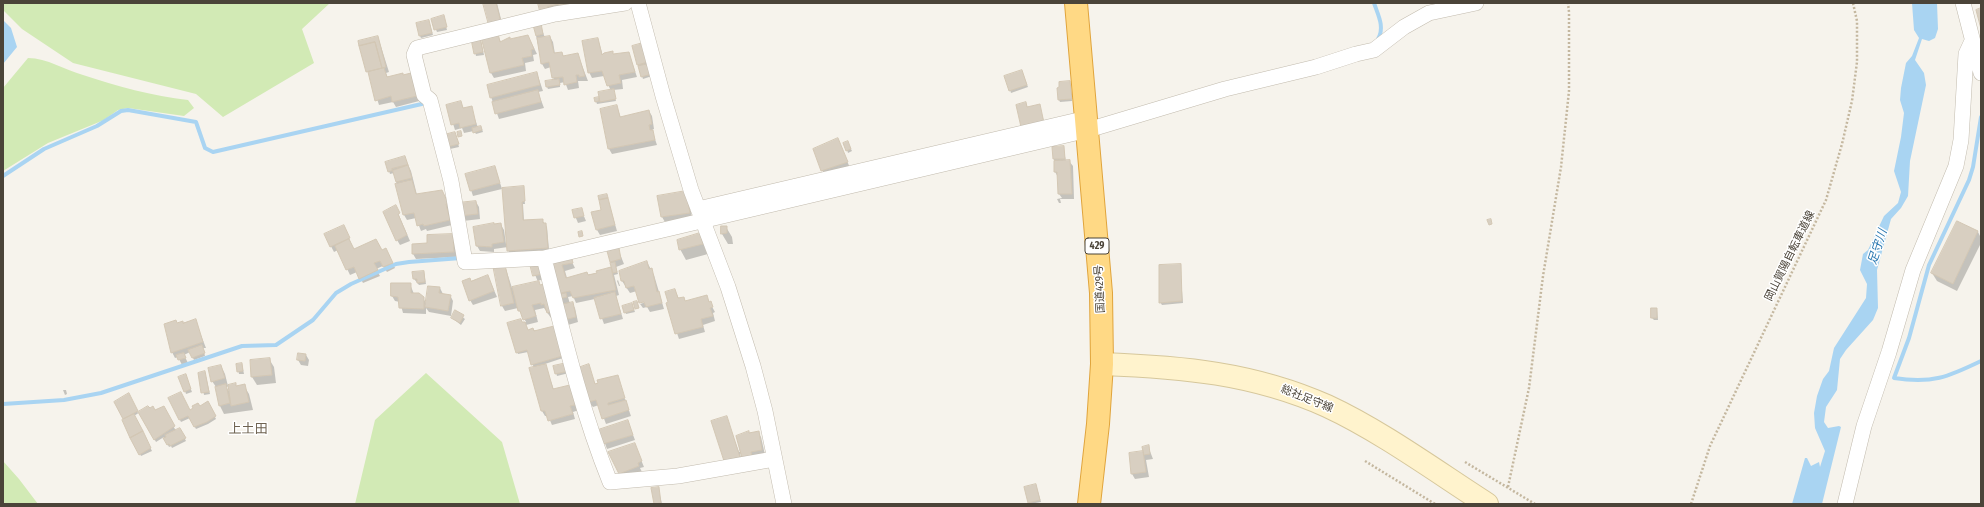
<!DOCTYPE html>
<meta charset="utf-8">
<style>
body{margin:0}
#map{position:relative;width:1984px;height:507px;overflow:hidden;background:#f6f3ec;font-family:"Fira Sans Condensed",sans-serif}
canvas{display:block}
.frame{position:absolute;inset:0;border:4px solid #4b4439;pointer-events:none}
</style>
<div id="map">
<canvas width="1984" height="507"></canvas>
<div class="frame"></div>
</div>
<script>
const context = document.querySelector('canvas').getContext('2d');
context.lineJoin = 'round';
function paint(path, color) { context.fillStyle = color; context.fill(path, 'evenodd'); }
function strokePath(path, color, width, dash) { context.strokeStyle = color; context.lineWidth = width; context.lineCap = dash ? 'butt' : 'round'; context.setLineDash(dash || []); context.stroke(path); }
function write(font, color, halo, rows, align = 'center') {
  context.font = font + ' "Fira Sans Condensed","Noto Sans JP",sans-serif'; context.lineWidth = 3; context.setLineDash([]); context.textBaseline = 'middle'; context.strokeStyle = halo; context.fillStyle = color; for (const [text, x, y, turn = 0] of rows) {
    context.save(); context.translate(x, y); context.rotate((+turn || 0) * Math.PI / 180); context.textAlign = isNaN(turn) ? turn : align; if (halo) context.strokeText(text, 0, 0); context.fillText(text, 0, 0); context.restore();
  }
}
const green = new Path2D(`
 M3,3H330L302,29L314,63L223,117L196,94L73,63L22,29L3,10Z
 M28,58C47,58 65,70 83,75C116,86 153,96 188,100L194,108L184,116L128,108L118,110L104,120L48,143L3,171V88Z
 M426,373L502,442L520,504H355L375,420Z
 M3,461L19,479L38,504H3Z`);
const water = new Path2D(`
 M1912,3H1937L1938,29L1935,38L1929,41L1922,39L1915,60L1924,73L1926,85L1910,161L1908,196L1901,208L1891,219L1877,270L1878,308L1873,320L1846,350L1840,359L1837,390L1826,407L1824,422L1828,428L1839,426L1841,427L1822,504H1792L1805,458H1807L1811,466L1819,462L1820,467L1825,451L1815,428L1814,413L1817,396L1823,379L1829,371L1834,348L1866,298L1867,284L1860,270L1863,254L1868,250L1884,216L1898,203L1901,192L1894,171L1901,137L1904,113L1900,100L1901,88L1906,63L1912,56L1919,38L1914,30Z
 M3,20L11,28L17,47L3,64Z`);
const shadow = new Path2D(`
 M484,3H497L503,27Z
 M539,3H571L573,9L550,12Z
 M444,19L447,30L437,32L432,20Z
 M430,24L433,35L421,38L420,36Z
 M540,24L545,38L550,37L553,42L555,54L562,53L564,57L578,55L588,81H578L579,88L568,90L565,82L560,83V87L548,89L547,87L554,81L551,67L545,69L542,64L534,26Z
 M497,34L501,42L528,36L537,54L533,55L534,61L525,63L526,71L494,78L491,73Z
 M378,37L389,72L386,73L388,78L423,100L396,107L393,102L379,105L359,42Z
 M598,39L603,56L629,53L637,77L622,80L623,89L613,90L616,101L597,104L595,99L600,98L611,91L604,76L592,78L589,72Z
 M472,40L481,41L484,55L476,56Z
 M643,44L652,76L643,79L638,65Z
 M1022,71L1028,87L1011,93L1010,90Z
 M537,73L543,91L538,92L544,108L499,119L491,97Z
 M1070,82L1072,101L1060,102L1059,100L1060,88Z
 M460,102L464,109L471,107L478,128L482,129L483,132L476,134L474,131L464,133L462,128L455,130L447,105Z
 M1026,104L1028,108L1039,105L1046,128L1025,132Z
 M617,107L621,118L649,111L652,116L654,129L652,130L657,145L612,154L609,149Z
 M445,136H456L459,147L450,149Z
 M838,139L850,168L825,176L814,150Z
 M849,145L852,151L848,153L847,150Z
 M1063,147L1066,161H1069L1073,166L1074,199H1060L1061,203H1059L1057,199L1062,198L1059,194L1058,177L1055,172L1053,148Z
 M405,158L411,171L417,195L445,197L448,203L452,225L427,231L426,229L421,231L416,218L407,220L404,215L394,173L390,174L386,163Z
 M495,167L502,189L473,196L466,175Z
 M523,188L525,204H523L524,221L542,220L547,227L549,250L509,253L508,247L494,249V252L480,251L477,246L494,225H501L504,230L506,244H507Z
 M689,198L692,218L665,222L662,217Z
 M608,200L617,231L600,235L597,230L602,210Z
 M476,202L479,207L480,219L463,221L459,204Z
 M395,206L410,241L400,245L397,240L389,209Z
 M581,209L586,221L578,223L573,211Z
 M1957,222L1978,232L1981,238V243L1957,291L1937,281L1932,273Z
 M722,227H726L732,237L733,244H728L722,234Z
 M346,231L354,250L382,251L389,255L395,268L387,272L383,266L376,269L380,276L363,283L357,272L350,275L338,250L334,252L325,235Z
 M452,235L456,240L457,257L416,259L413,254V245L428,244Z
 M700,235L706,245L708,254L686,260L680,249Z
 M618,249L624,264L616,267L618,274L614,275L619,295L616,296L623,319L604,324L595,299L576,303L573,296L568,297L570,304L572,303L575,308L578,322L568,325L564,305L557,293L550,265L571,260L575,268L565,271L567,278L598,273L610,268L613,273L608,252Z
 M647,262L654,275L664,309L650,312L647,307L643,308L640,304L649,301L637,291L630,293L622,281Z
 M531,265L545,279L537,281L558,316L551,318L544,308L535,310L538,322L526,325L528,331L533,329L566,357L545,364L554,390L582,409L573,412L575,419L552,425L548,416H545L542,411L534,368L528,352L518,354L517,352L522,323L526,322L518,308L505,311L502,306L494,266H505L512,288L538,282Z
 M1180,265L1183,303L1162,305L1160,302Z
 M424,272L426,284L419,285L414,279Z
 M488,276L497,297L473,305L470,300L471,282Z
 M618,280L620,286H619L617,281Z
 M410,284L414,294L423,298L426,303L440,288L443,294L450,295L453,301L451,316L429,312L426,308V314L403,313L400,302L395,301L392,296Z
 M675,290L679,299L683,298L686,302L706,296L715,312L713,313L715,321L703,325L705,332L679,339L667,304Z
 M632,304L635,312L626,314L625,312Z
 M1657,309L1658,320H1654L1652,318Z
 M456,312L465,319L461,325L452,318Z
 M195,320L206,348H203L205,356L194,360L190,352L184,355L188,363L182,365L178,357L175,358L172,352L168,339H170L177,324Z
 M306,355L309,360L308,366L301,365L298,360Z
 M269,359L274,367L276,383L257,385L252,377Z
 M242,364L244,374H239L237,365Z
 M221,366L225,374L228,386L237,387L244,386L249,394L253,410L224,414L220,406L216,387L212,381ZM230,386L231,390L229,391L226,387Z
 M554,366L569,373L557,376Z
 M588,366L595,384L617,377L631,416L606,424L599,405L593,407L591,405H589Z
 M205,372L210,394L204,395L200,373Z
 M186,377L192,392L186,394L185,391Z
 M63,390H66L67,394L65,395Z
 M129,395L138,413L148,408L155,411L163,407L176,431L180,429L186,441L172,448L171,446L169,447L164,437L156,442L140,412L134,416L152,451L141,456L115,402Z
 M169,399L190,411L208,403L216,419L208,424L196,429L190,418L181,422Z
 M726,417L739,452H740L737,437L746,433L758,432L761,437L765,455L744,459L740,453L742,462L728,466Z
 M630,427L635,440L607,449L600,430Z
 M1148,446L1153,459L1146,460L1149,477L1135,479L1132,474L1130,454L1144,452Z
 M637,450L644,467L640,468L642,472L623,479L609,453Z
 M1036,485L1041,502L1030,504L1025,487Z
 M658,488L662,504H655L652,489Z`);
const stream = new Path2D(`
 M1374,3C1378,15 1385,27 1378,39
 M1981,117L1973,167L1969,180L1929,265L1909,338L1894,378C1932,384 1948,377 1981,361
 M3,176L44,149L97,126L121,111L128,110L196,122L205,148L213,152L426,103
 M3,404L64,400L101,393L242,346L276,345L313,320L336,293L351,284L396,264L409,262L461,258`);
const building = new Path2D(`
 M483,3H496L501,22L489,25Z
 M538,3H570V4L559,7L558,4L547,7L548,9L540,11Z
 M1981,8V29L1976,10Z
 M444,15L447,27L434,30L431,19Z
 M429,20L432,33L419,36L416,23Z
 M541,23L543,34L536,36L533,25Z
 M498,33L500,42L510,37V39L528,35L534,49L531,50L532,56L522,58L524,65L490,73L481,37Z
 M378,36L386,67L382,68L375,42L359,46L358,41Z
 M550,36L554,53L562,52L563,56L578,53L585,76L579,77V75H576L577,82L564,85L563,77L552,78L549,62L541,64L537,38Z
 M480,37L483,52L474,54L471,39Z
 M598,38L602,55L604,53L613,51V54L629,52L635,72L619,75L621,83L607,86L602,71L588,73L582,41Z
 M375,42L382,68L366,72L359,46Z
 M643,43L648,62L637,65L632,46Z
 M649,64L652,74L641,77L638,66Z
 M384,68L387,77L403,73V75L415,72L421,95L392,102L391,96L375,101L368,72Z
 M1022,70L1027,85L1009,91L1004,76Z
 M537,72L540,85L490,98L487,85Z
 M559,79L560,85L546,87L545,81Z
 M1070,81L1072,99L1058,100L1057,88L1059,87V82Z
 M614,89L616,99L600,102L598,92Z
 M538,90L541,102L495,114L492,102Z
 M599,97V101L595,102L594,98Z
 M461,101L463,108L472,106L476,124L460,128L459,123L451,125L446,105Z
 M1026,102L1027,107L1040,104L1044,123L1021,127L1016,105Z
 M617,105L620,117L649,110L652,124L649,125L650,130H653L655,140L608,149L600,109Z
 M481,126L482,130L473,133L472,128Z
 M461,131L462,136L458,137L457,132Z
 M455,132L459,144L447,147L444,135Z
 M838,138L848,162L821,171L813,149Z
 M848,141L851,149L846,151L843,143Z
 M1064,146L1065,159H1053L1052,147Z
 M405,156L408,165L388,172L385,162Z
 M1070,160L1072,194H1058L1057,172H1054V161Z
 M408,165L412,178L396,182L392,169Z
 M495,166L500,183L470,191L465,174Z
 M412,180L416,194L442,190L448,203L446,204L450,220L424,226L423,224L417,226L414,213L403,215L395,184Z
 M524,186L525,201L522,202L523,220L543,219V223H546L548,248L507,251L502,188Z
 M686,191L690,213L661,217L657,196Z
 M607,194L608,198L599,200L598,196Z
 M608,198L615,225L596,230L591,212L601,210L599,200Z
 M476,201L478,214L459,216L458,203Z
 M396,205L400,213L398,214L407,235L396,241L383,212Z
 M582,208L584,216L574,218L572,210Z
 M1491,219L1492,224L1489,225L1487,220Z
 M1957,221L1978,231L1953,284L1931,273Z
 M494,223V224L501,223L504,242L492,244V247L476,246L473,227Z
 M344,225L350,238L330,247L324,234Z
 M721,226H727V233L721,234Z
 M582,231L583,236L579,237L578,232Z
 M700,233L703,244L679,250L677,240Z
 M453,234L454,252L412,254V244L427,243V235Z
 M349,239L354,249L376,239L382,250L386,248L393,263L383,267L380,261L374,263L378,270L359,279L354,267L346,270L335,246Z
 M619,248L621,259L610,262L607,251Z
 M572,259L573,263L562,265L566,278L587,272L588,275L597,273L596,271L611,267L616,290L573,298L570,291L556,294L549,264Z
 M647,261L649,269L652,268L657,292L659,291L662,303L646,307L644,302L639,303L634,286L626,288L624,281H621L619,271Z
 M615,262L617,272L613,273L610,263Z
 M530,264H541L543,274L533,276Z
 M1181,264L1182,301L1159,303V265Z
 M493,265H505L514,303L501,306Z
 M424,271L425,282L417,283V279H413L412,272Z
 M488,275L494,291L469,301L462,281L470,278L471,281Z
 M539,281L540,285L548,283L556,310L547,313L544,304L541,305V303L532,305L536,316L523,320L520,311H518L512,287Z
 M391,283H411V293H419L424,297V309L399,308L398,297L391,296Z
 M428,286L440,287L439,293L451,295L448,311L425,307Z
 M675,289L678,298L684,297L685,301L707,295L709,302L711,301L713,307L710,308L713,316L701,319L703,327L675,334L666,303L668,302L665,292Z
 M615,292L621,314L600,319L594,298Z
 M566,293L567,297L559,299L558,295Z
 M637,301L639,308L635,309L633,302Z
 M573,302L576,317L564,320L560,305Z
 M632,303L634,310L624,313L622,306Z
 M1651,308H1657V318H1651Z
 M455,310L464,315L460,323L451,318Z
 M196,319L203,342L171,353L164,324L176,320L177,323L183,321V323Z
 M521,319L522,322H525L528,330L533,328L534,331L554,326L566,355L531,365L527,350L516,353L507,323Z
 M202,345L205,353L192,358L188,350Z
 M184,353L186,358L178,360L176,355Z
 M298,353L306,354L305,361L297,360Z
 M270,358L272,375L251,377L250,360Z
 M242,363L243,371L237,372L236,364Z
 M567,363L569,371L555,374L553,366Z
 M546,364L553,389L574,384L579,404L570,406L573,414L548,421L545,411H541L529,368Z
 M589,364L595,384L598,383L597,380L618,375L625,398L608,403V405L626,400L629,410L602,419L596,400L589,402L575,369Z
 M221,365L225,378L211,382L208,368Z
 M205,371L209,392L201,393L198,373Z
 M186,374L191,389L184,392L178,377Z
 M236,383V386L245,384L249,402L231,406L228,385Z
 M226,384L230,403L219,406L215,387Z
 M181,392L190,410L193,408L192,406L198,403L200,406L208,401L216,416L207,422L194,427L188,416L179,420L168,398Z
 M129,393L138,411L123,419L114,402Z
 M148,406L150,408L153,406L155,410L164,406L175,426L154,440L138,412Z
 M134,414L143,431L130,438L122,420Z
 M727,416L740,457L724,461L711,421Z
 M628,420L633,435L603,444L598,430Z
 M180,428L186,438L170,446L169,444L167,445L163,438L166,437L165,435Z
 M143,431L151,448L139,455L130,438Z
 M749,431V433L759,431L762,450L751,452L752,456L742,458L736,436Z
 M635,443L642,461L638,463L639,466L619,474L608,452Z
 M1149,445L1150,454L1144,455L1142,447Z
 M1143,451L1146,472L1131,474L1129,453Z
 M1036,484L1040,500L1028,503L1024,487Z
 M659,487L661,503L654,504L651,488Z`);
const path = new Path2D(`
 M1365,461L1435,504
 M1465,462L1535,504
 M1508,487L1529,388L1543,276L1561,167L1569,91V12L1568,3
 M1691,504L1710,446L1826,200L1842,144L1852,101L1857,62V21L1853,3`);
const minor = new Path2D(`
 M625,3L555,14L417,48L414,55L424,95L430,100L451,181L465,262L544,258L1088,130L1225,89L1316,67L1356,54L1374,50L1404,27L1429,13L1476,3
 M638,3L663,96L691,190L728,287L753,366L765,411L784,504
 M1963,3L1981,73
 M698,209L1087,118
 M544,258C563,333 581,410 610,482L678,476L774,459
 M1845,504L1864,426L1889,352L1913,270L1956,166L1961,140L1966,54L1972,41`);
const secondary = new Path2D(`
 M1102,364C1182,367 1253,373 1327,406C1381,431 1437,472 1487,504`);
const trunk = new Path2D(`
 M1076,3L1101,293L1102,364L1098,424L1089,504`);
const shields = [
 [1097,246,24]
];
const shieldNames = [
 ["429",1097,246]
];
const streetNames = [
 ["岡山賀陽自転車道線",1790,256,-64],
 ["国道429号",1100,289,-93],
 ["総社足守線",1307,399,22]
];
const waterNames = [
 ["足守川",1878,247,-72]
];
const quarterNames = [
 ["上土田",248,429]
];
paint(green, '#d2eab5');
paint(water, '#a9d4f2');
paint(shadow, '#0003');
strokePath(stream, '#a9d4f2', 4);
paint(building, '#d8cfc1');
strokePath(building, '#d3c7b4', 1);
strokePath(minor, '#c2bbae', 16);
strokePath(secondary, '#d6c79b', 24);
strokePath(trunk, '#e0a43c', 24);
strokePath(path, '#c4b79f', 2.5, [2, 2]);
strokePath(minor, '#fff', 15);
strokePath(secondary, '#fff3cd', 22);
strokePath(trunk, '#ffd985', 22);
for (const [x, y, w] of shields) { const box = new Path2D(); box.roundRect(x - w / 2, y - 8, w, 16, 3); context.fillStyle = '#fff'; context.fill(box); strokePath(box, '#4b4439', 1); }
write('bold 10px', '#4b4439', null, shieldNames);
write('11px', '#4b4439', '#fff', streetNames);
write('italic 12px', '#2e7ab2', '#fff', waterNames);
write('13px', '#6e6250', '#fff', quarterNames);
</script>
